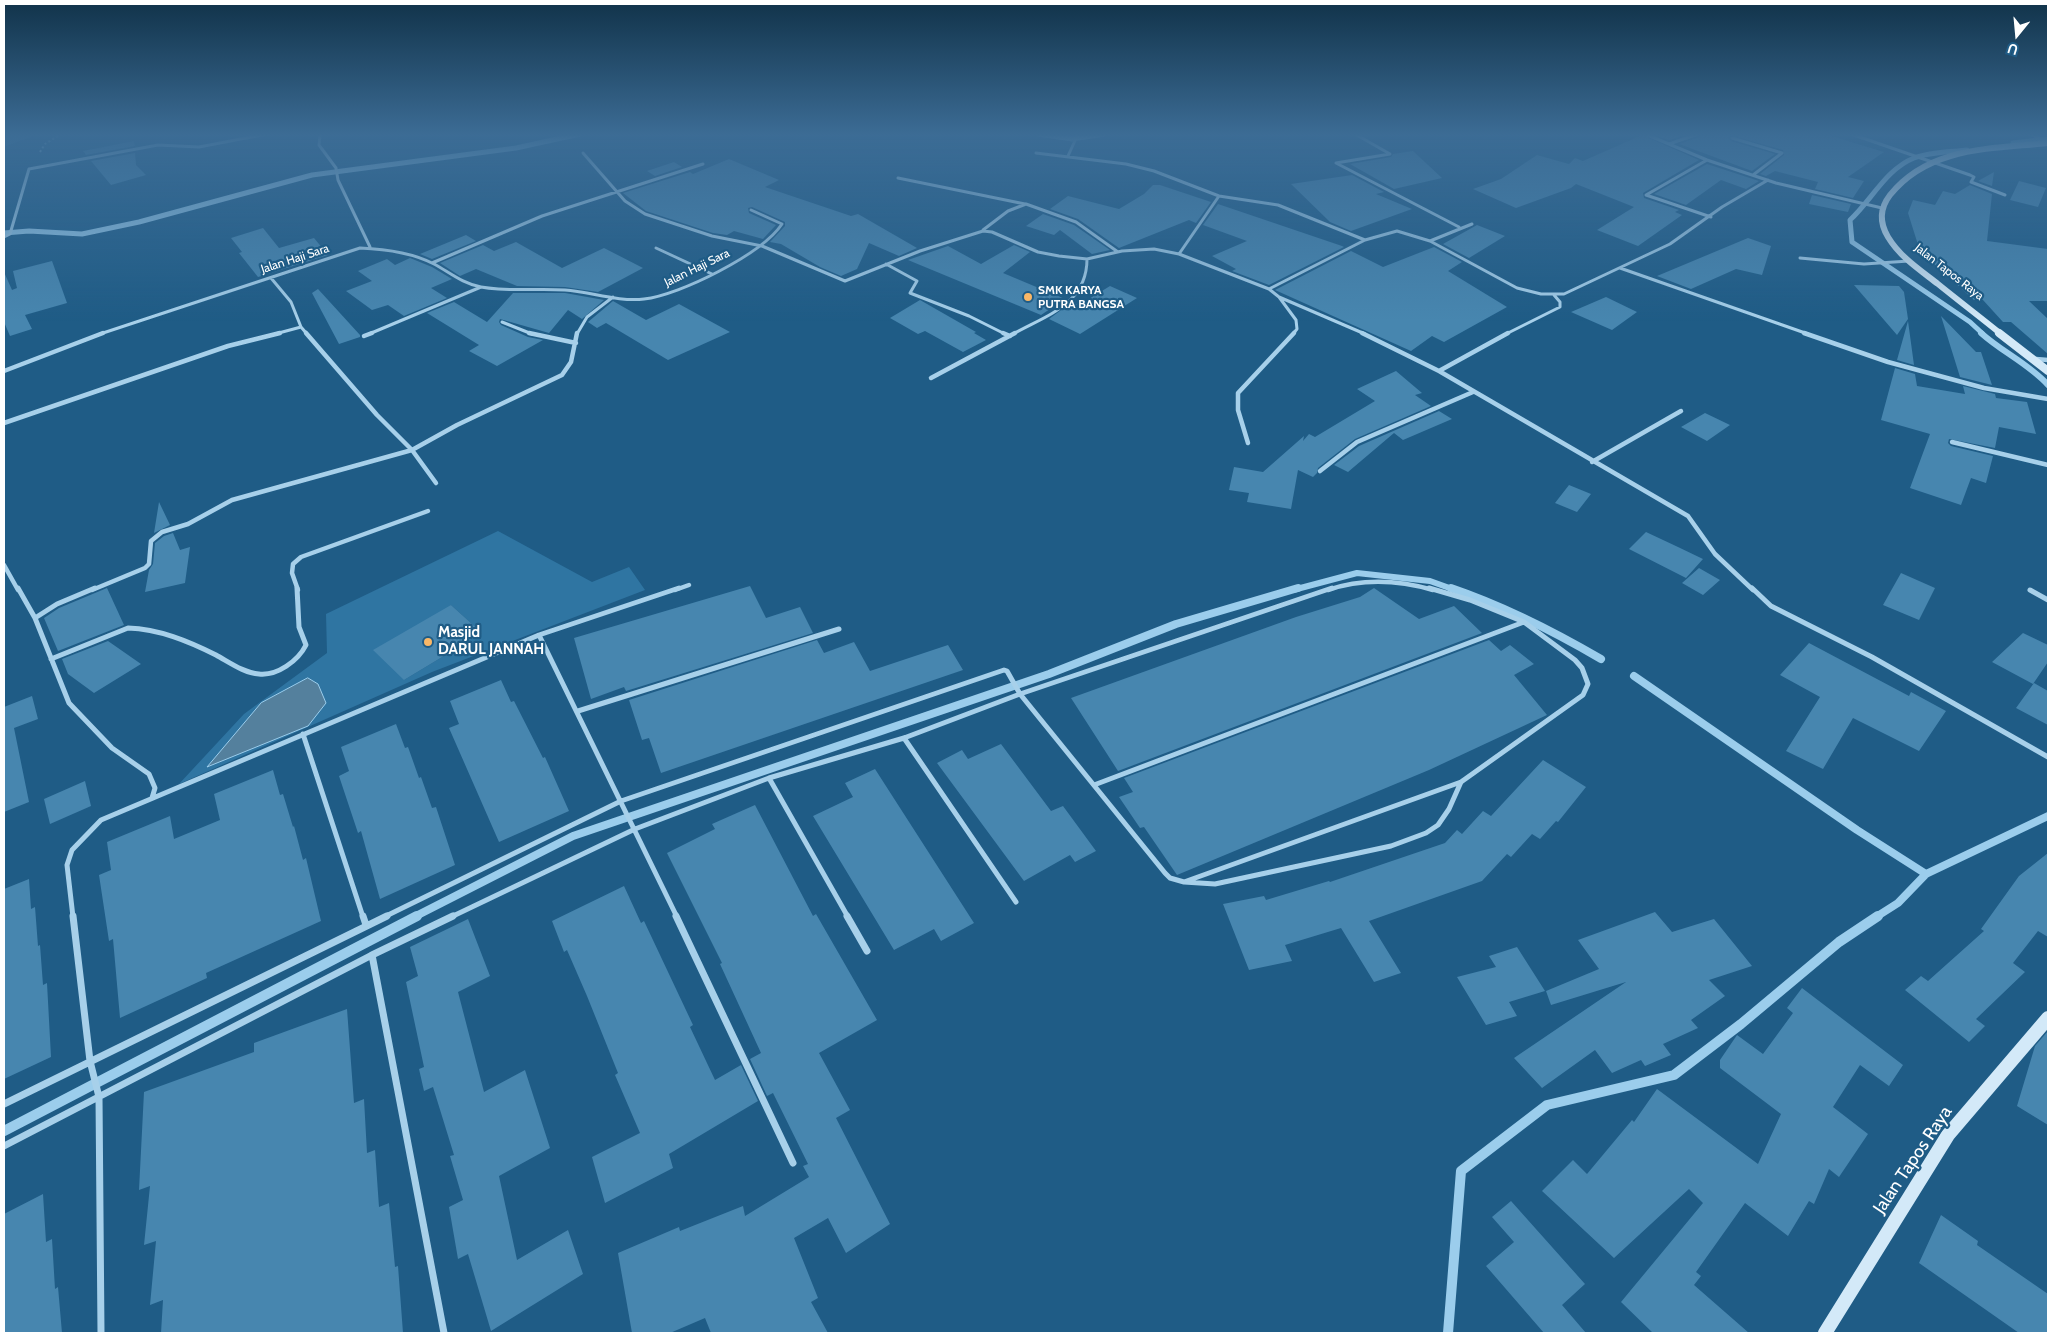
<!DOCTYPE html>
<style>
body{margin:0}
#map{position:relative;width:2052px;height:1337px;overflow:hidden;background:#1f5c86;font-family:Cabin,sans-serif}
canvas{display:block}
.frame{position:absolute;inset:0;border:5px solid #fff;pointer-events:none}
.north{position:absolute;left:1992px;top:10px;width:50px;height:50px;-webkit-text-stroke:4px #1f5c86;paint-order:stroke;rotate:197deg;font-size:14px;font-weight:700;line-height:20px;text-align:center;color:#fff}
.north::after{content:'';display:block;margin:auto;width:18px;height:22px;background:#fff;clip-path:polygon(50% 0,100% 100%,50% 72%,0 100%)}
</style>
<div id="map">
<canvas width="2052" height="1337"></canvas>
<div class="frame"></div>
<div class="north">U</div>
</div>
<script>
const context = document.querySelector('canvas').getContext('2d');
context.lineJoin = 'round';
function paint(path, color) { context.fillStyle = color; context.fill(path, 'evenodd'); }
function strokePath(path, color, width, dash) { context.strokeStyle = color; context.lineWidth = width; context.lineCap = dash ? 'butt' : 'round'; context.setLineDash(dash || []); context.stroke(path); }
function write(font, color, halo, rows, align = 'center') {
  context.font = font + ' Cabin,sans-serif'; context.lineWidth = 4.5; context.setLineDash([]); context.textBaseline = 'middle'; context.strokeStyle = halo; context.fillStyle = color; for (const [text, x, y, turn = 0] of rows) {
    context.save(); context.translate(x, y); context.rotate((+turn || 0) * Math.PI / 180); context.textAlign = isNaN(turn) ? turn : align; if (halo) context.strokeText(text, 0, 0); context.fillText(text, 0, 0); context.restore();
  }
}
const green = new Path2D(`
 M4,134H39L4,147Z
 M498,531L592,582L629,567L645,590L432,672L179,784L244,714L327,653L326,614ZM451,605L482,633L404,680Z`);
const water = new Path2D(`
 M308,678L318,684L326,703L308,726L207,767L261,703Z`);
const streamFar3 = new Path2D(`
 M1039,134L1072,139L1104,134
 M2013,143L2048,139
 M1967,150C1949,152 1930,152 1914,158C1886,169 1871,201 1850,220L1852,242L1970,322L1983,334
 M4,233L29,231L82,234L139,222L312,175L516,148L580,134`);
const streamFar2 = new Path2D(`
 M1981,333C2002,352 2029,364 2048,385
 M1293,590L1357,573L1430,581L1455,590`);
const streamFar1 = new Path2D(`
 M1451,588C1504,606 1553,631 1601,659
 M1634,676L1857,830L1926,874
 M414,917L573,836L1049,674L1176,624L1298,588
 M1876,917L1898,903L1926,874L2048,816`);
const stream = new Path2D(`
 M4,1131L417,916
 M1448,1333L1461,1171L1547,1105L1674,1075L1741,1024L1839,942L1878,916`);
const building = new Path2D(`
 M1653,134H1688L1669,140Z
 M1701,134H1825L1884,152L1848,177L1864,181L1853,198L1815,189L1818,182L1775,171L1766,176L1760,174L1784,155L1783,150L1730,135L1729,138L1731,141L1775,154L1752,171L1679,144L1699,137Z
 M1642,135L1699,160L1643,193L1644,198L1679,210L1675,212L1682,215L1638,246L1597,230L1634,207L1576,184L1571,188L1516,208L1473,189L1501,179L1537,155L1569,164L1575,158L1583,161Z
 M134,141L135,146L86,155L83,151Z
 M1413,151L1442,178L1394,189L1350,164L1391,157L1393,154Z
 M135,153L136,165L146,175L111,185L91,161Z
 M729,159L779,180L765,187L851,216L858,214L917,248L899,256L869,243L857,269L841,276L820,267L781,244L770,242L785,226V222L752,207L748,208L749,213L776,225L763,239L734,231L727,235L713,233L646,211L623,193L690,172L693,174Z
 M674,162L682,167L655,176L647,171Z
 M1707,164L1759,181L1746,189L1721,180L1686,205L1654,194Z
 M1994,172L1992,186L1978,181Z
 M1352,175L1384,192L1376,194L1412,209L1351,231L1330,222L1291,184Z
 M2019,181L2046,188L2038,207L2010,200Z
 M1153,185H1160L1211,202L1196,223L1189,220L1119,248L1078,219L1050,209L1068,196L1119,209L1144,194Z
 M1970,185L1992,194L1987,241L2048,249V301H2029L2048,319V354L2011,322H2003L1983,300H1974L1920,251L1908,213L1913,200L1935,205L1943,191L1955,194Z
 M1812,195L1851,204L1848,212L1809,204Z
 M1218,204L1342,246L1344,247L1269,285L1232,271L1236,269L1212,256L1247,241L1203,225Z
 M1043,214L1074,225L1110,250L1092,254L1060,230L1054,235L1026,226Z
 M1477,225L1505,236L1469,258L1443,244Z
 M263,228L279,248L314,238L328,255L258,277L239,253L242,252L231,238Z
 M466,235L476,241L432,259L420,254Z
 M1748,238L1771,246L1762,275L1736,269L1691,289L1657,276Z
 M516,242L562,268L604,248L643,268L598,292L565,287L517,286L476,269L460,276L440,263L483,245L494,251Z
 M1014,245L1030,252L1003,273L1065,299L1041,315L908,260L948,246L981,264Z
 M1434,247L1462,262L1448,271L1507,307L1444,342L1432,336L1411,351L1275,290L1351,251L1383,267Z
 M410,258L432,267L452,279L431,288L447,298L404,316L388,305L372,310L346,291L372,281L358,271L387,259L395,265Z
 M52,261L67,303L25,315L32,329L10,336L4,322V272L12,290L17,288L13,271Z
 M1854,285L1899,286L1904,292L1908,319L1897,335Z
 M1110,286L1137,298L1080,334L1049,319L1072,302L1079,305Z
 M318,289L360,335V337L339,344L312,293Z
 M513,293H565L604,300L582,319L568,310L549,333L500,319L499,322L501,325L528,337L543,340L497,366L469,351L479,345L427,313L454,302L487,322Z
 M1606,297L1637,312L1612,330L1571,312Z
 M920,300L976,332L974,333L986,340L963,352L925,331L918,334L890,318Z
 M613,301L646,320L679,304L730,332L668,360L606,323L597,328L588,322Z
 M1941,316L1976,352H1981L1992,385L1960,377Z
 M1908,321L1914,365L1897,360Z
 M1895,368L1915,374L1917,386L1965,394L1963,386L1995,394L1996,398L2027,402L2036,434L1999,427L1995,448L1949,439L1948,443L1951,446L1993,456L1986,483L1971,478L1961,505L1910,488L1930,434L1881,420Z
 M1396,371L1422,393L1415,395L1431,406L1355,439L1318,468L1317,473L1313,477L1298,470L1291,509L1247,502L1249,493L1229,490L1234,467L1263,472L1304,436L1303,441L1309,434L1315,437L1375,401L1357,389Z
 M1439,411L1452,419L1403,440L1394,433L1348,472L1334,465L1359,446Z
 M1705,413L1730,425L1707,441L1681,427Z
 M1569,485L1591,494L1577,512L1555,503Z
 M159,502L170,525L154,533Z
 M1646,532L1678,547L1703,559L1686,578L1629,549Z
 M173,533L180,550L190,547L185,583L145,592L149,570L153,564L155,543L164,536Z
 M1699,568L1720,580L1703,595L1682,583Z
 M1901,573L1935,588L1919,620L1883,605Z
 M750,586L766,618L800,607L813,633L626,691L624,687L591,699L574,638Z
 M107,588L124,625L58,651L44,618L59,608Z
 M1374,588L1419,619L1454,606L1482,633L1118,771L1071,698L1296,617L1360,597Z
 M451,605L482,633L404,680L373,650Z
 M2023,633L2048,645V662L2033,684L1992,662Z
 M817,640L824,653L854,642L870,671L948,645L963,670L661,773L649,738L642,740L629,700Z
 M1489,640L1501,651L1510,645L1534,664L1514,675L1547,715L1429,770L1177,875L1144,827L1140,828L1119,797L1133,792L1124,778Z
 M108,641L141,664L94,693L68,674L62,659Z
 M1809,643L1909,696L1911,692L1946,711L1919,751L1853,718L1823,769L1786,751L1820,697L1780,675Z
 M501,680L511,702L514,701L543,758L545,757L569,811L499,842L449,728L459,724L450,701Z
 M2034,683L2048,691V725L2016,708Z
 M32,696L38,719L14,728L29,802L4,812V707Z
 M396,724L405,748L408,747L419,778L421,777L432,808L436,807L455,865L380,899L361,831L358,833L339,776L349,771L341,747Z
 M1001,744L1051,811L1063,806L1096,851L1075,862L1070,855L1024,881L937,763L962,750L968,759Z
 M1543,760L1586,787L1558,822L1556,821L1540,839L1532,834L1511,857L1507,854L1482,881L1369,921L1401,973L1374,982L1341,928L1285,945L1292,961L1249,970L1223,904L1264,896L1266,900L1329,881L1330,882L1445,843L1457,830L1462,834L1483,811L1491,816Z
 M875,769L974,923L941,941L934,929L894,950L813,816L853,797L845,783Z
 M273,770L280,795L283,794L293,827L294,826L303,860L306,858L321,921L206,973L207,978L120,1018L113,939L109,941L99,875L111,870L107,842L170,816L174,839L220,820L214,794Z
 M85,781L91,806L50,824L44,799Z
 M755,805L813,916L816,914L877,1020L819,1053L850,1110L836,1118L890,1224L846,1253L828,1218L794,1238L818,1298L811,1302L828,1333H711L705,1318L670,1333H632L618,1253L679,1227L680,1231L743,1206L745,1216L809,1177L803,1166L808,1164L773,1093L767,1096L750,1059L761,1053L720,964L722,963L667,853L715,829L712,824Z
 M2048,853V937L2038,931L2013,963L2025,972L1976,1019L1985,1026L1969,1042L1905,990L1921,976L1928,981L1984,931L1981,929L2019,876Z
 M29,879L31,909L35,907L38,946L40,945L43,985L47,983L51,1057L4,1079V889Z
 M624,886L641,923L644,921L693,1025L690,1027L715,1080L741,1065L758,1101L669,1154L673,1168L605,1203L592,1157L640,1133L615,1075L618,1073L587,996L567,950L564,952L552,921Z
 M1655,912L1672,932L1714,919L1752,966L1709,980L1725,996L1691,1020L1698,1028L1663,1044L1671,1055L1645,1066L1641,1060L1612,1073L1595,1050L1542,1088L1514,1058L1626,982L1551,1005L1546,991L1599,969L1578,940Z
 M468,919L490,976L458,992L484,1092L525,1070L550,1148L499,1176L517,1260L568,1230L583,1274L491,1331L468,1254L458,1259L449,1207L463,1200L450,1156L454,1155L433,1087L424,1091L419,1069L424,1067L406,982L418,976L410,947Z
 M1517,947L1545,991L1509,1002L1517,1016L1486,1025L1457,977L1496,967L1489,956Z
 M1802,988L1903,1065L1889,1086L1860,1065L1833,1107L1868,1134L1839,1177L1829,1169L1814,1204L1809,1201L1788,1236L1745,1203L1696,1272L1701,1276L1694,1285L1749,1333H1653L1621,1302L1703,1203L1689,1189L1614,1258L1542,1191L1573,1160L1587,1174L1632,1120L1634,1122L1657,1089L1758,1164L1781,1114L1720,1068V1060L1737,1035L1763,1054L1793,1013L1787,1008Z
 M347,1009L354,1103L364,1099L367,1153L375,1150L379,1207L389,1203L395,1267L398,1266L403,1333H161L163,1300L150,1305L156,1241L144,1245L150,1186L139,1190L144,1092L254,1052V1043Z
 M2048,1031V1125L2017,1106L2035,1046Z
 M43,1194L46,1242L52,1239L55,1289L58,1287L62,1333H4V1214Z
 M1511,1201L1585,1284L1562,1305L1586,1333H1544L1486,1266L1514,1242L1492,1217Z
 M1941,1215L1978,1241L1977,1245L2048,1294V1333H2019L1919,1263Z`);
const path = new Path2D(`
 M40,152L45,144L61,134`);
const minorFar3 = new Path2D(`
 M320,134L319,145L336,168L338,180L370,247
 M1355,134L1390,154L1336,163L1459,227
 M1645,134L1707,160L1776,183L1882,208
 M1851,134L1970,175L1974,177L1971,182L2005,195
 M2030,134L2048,142
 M1732,138L1782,153L1753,175
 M1669,144L1698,134
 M583,153L625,201L645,214L712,236L762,246L845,281L920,251L983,231L992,232L1038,252L1059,256L1087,259L1122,251L1154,249L1179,254L1219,196
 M1036,153L1126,164L1154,171L1219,196L1278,205L1365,240
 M1068,156L1078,134
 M1707,160L1646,195L1711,217
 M898,178L1025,204
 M983,230L1008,211L1026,204L1076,222L1118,252
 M4,237L10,234L29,169L158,145L199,147L267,134
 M1430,241L1472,224
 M656,248L712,274
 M1179,254L1269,289L1365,240L1397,231L1430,241L1517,288L1541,294H1564L1670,244L1722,207L1768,180
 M1800,258L1864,264L1909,261
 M432,263L542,216L703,164
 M886,264L917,281L910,293L969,316L1005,334
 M1620,268L1808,334
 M271,278L291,302L301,327L307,334
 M1269,289L1279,297L1365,334
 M1279,297L1296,320L1297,329L1293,334
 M502,322L532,334
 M100,334L360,248C385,249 411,252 434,264C449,272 463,284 481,287C508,292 538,288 565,290C591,292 618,302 644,299C680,295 762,254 782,224L751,210
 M275,334L301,327
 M369,334L481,287
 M577,334L587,317L613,297
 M1013,334C1047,315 1087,304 1087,259
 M1506,334L1560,307V302L1554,295`);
const minorFar2 = new Path2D(`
 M306,333L377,415L412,450L436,483
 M529,333L576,343
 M1003,333L1010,336
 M1362,333L1439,371L1688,516L1715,554L1753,590
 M1804,333L1888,362L1984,388L2048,399
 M364,336L372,333
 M2036,359L2048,360
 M4,371L103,333
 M1439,371L1508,333
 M931,378L1015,333
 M4,423L228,346L280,333
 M1952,442L2048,465
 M1248,443L1238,410V393L1294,333
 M1592,462L1681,411
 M1320,471L1357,442L1473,392
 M4,565L18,590
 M92,590L145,568L149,564L151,541L162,532L188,524L232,500L412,450L457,425L562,375L571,362L577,333
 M298,590L292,573L293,564L301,557L428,511
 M675,590L689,585
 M1328,590C1363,578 1398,580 1433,590`);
const minorFar1 = new Path2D(`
 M18,588L35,618
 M95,588L57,604L35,618L69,703L112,748L149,774L155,788L152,798
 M1429,588L1470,600L1524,622L1575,660L1582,668L1588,684L1583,695L1461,782
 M1752,588L1771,606L1872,657L2048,757
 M2030,590L2048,600
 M539,635L677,917
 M51,659L128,628C159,629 188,641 216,655C229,662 244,673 259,674C277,676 298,661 306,645L299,627L297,588
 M578,711L839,629
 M303,734L363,917
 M904,738L1016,902
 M769,778L848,917
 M1094,785L1524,622
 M1184,882L1215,884L1391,846L1426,833L1438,825L1449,809L1461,782
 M1184,882L1170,878L1165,873L1020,694L1332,588
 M1184,882L1461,782
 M73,917L67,865L72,850L101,820L539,635L679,588
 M384,917L621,801L1004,670L1007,671L1020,694L904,738L769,778L635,829L451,917`);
const minor = new Path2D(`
 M73,916L90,1061L99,1097L101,1333
 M363,916L366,925
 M676,916L793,1163
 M847,916L867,951
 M372,955L444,1333
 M4,1104L387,916
 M4,1146L372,955L453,916`);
const secondaryFar2 = new Path2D(`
 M2001,334C1980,317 1959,301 1938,284C1920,270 1900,257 1888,237C1879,222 1880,208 1890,195C1929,146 1992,149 2048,143`);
const secondaryFar1 = new Path2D(`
 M1999,333L2048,371`);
const secondary = new Path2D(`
 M1825,1333L1948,1135L2048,1018`);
const markers = [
 [1028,297,5,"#f9b767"],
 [428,642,5,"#f9b767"]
];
const farStreetnames = [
 ["Jalan Haji Sara",295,259,-18],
 ["Jalan Haji Sara",697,268,-26],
 ["Jalan Tapos Raya",1949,272,38]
];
const farPoinames = [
 ["SMK KARYA",1038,290],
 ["PUTRA BANGSA",1038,304]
];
const poiNames = [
 ["Masjid",438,633],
 ["DARUL JANNAH",438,650]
];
const nearStreetnames = [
 ["Jalan Tapos Raya",1913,1160,-56]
];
paint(green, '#2f75a2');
paint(water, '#54809d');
strokePath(water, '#9bcdec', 1);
strokePath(streamFar3, '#9bcdec', 5);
strokePath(streamFar2, '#9bcdec', 6);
strokePath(streamFar1, '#9bcdec', 8);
strokePath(stream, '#9bcdec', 10);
paint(building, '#4786af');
strokePath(path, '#a7d0ea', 2, [2, 2.5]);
strokePath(minorFar3, '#a7d0ea', 3);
strokePath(minorFar2, '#a7d0ea', 4.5);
strokePath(minorFar1, '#a7d0ea', 5);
strokePath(minor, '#a7d0ea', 7);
strokePath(secondaryFar2, '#d3e9f8', 6);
strokePath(secondaryFar1, '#d3e9f8', 8);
strokePath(secondary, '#d3e9f8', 14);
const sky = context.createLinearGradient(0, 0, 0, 321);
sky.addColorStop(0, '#11334a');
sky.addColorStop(0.42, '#3c6c95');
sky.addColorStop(1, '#3c6c9500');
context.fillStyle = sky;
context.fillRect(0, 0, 2052, 321);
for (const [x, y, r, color] of markers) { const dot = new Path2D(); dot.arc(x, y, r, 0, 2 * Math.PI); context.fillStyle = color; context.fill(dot); strokePath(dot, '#1f5c86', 2); }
write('12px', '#fff', '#1f5c86', farStreetnames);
write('bold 12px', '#fff', '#1f5c86', farPoinames, 'left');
write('bold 15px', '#fff', '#1f5c86', poiNames, 'left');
write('18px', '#fff', '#1f5c86', nearStreetnames);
</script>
